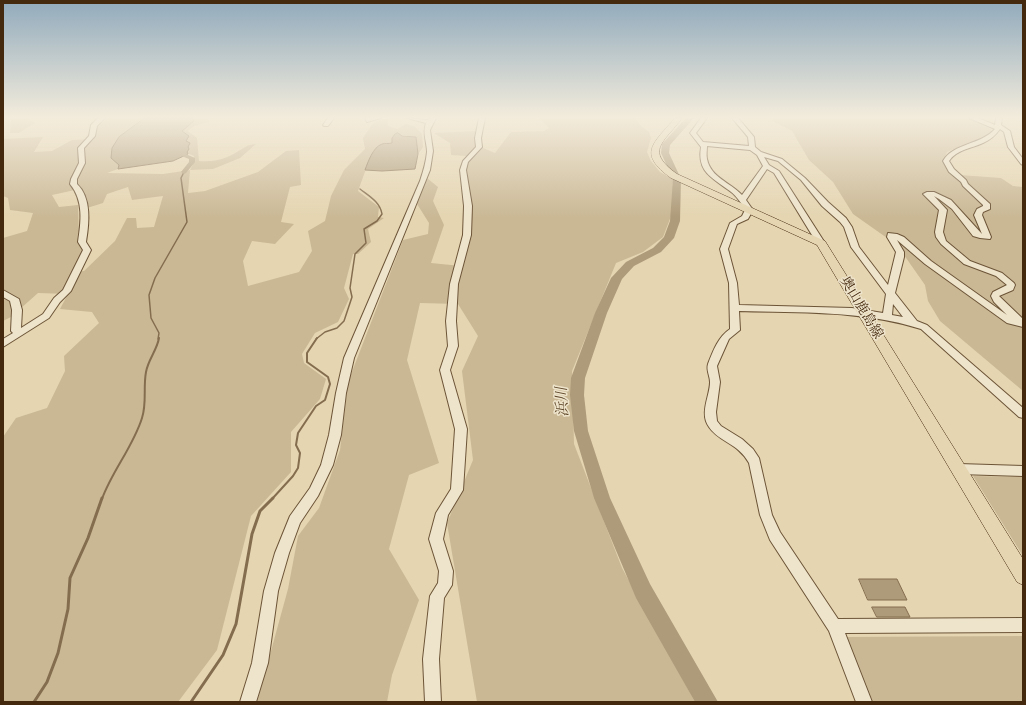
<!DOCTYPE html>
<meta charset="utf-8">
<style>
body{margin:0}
#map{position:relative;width:1026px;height:705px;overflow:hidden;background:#e5d5b1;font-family:"IM FELL Great Primer",serif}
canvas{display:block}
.frame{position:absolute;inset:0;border:4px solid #44290e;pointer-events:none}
</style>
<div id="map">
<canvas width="1026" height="705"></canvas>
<div class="frame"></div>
</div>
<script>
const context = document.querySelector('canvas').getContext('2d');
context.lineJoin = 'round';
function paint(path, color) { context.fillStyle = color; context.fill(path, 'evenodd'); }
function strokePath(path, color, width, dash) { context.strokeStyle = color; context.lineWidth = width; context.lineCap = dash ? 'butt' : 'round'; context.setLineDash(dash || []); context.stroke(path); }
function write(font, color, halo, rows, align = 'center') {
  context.font = font + ' "IM FELL Great Primer","Noto Serif JP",serif'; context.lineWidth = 3; context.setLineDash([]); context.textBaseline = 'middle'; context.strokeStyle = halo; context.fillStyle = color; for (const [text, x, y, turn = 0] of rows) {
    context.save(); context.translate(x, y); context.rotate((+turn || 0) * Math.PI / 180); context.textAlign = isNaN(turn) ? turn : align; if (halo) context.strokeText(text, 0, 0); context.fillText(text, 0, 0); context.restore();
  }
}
const green = new Path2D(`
 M9,118H31L29,119L35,123L19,133H10L11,120Z
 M109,118H145L119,137L111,158L120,165L118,169L107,173L163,174L190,170L193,164L194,156L187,153V147L182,131L194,120L192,118H209V122L194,126L188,131L197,138L199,161C209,162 218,161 227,157C237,154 245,144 256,144L240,158L213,169L190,170L188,193L205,191L258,172L286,151L299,150L301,185L290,187L281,222L294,224L275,244L252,241L243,261L248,286L299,272L312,251L308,231L325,221L331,196L344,170L365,149L363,138C370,128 374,117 388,119V126L397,129L406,124L414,126L422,134L423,147L418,154L416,137L395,134L392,138V143L381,144L370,158L358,191L379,207L378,217L384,218L368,229L371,242L358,254H353L344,288L349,299L338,322L315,333L302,354L304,363L326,379L320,399L291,432V472L251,516L217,650L178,702H3V437L16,418L47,408L65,371L64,356L99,323L92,312L60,309L68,294L38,293L11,317L3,321V238L27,231L33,213L10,210L8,198L3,196V139L43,137L34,152L52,151L72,140L92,139L96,128ZM128,187L132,200L163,196L154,227L137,228L136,218H127L115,241L84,271L74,272L89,248L79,241L78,205L59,207L52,195L75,190L87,208L103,203L107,194Z
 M539,118H636L641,126L649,132L651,138L647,152L651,161L660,172L673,179V211L663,237L643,252L616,263L572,371L574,444L622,568L695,702H477L447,523L473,460L462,371L478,336L458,304L420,303L407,360L439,463L409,475L389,549L419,600L392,675L387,702H257L288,589L298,536L319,508L340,450L348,382L403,240L428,234L429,223L417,204L427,178L438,187L433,201L444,225L431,263L461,266L466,215L460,170L466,156L451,155L450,143L434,133L475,131L476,145L495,153L511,132L544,131L549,128Z
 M773,118H968L991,129V133C978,142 962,145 947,152L944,160L960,175L1001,178L1013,186L1023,187V391L940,321L928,301L925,285L897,245L853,214L833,182L809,160L792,131L772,121Z
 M973,476L1023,477V556Z
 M1023,636V702H870L847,637Z`);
const water = new Path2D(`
 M145,118H192L194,121L182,131L189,136L186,141L190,143L188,147L189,149L187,152L188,154L173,161L118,169L119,165L111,158L112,148L119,137Z
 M398,133L402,136L416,137L418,154L415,169L382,171L365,170C368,162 373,147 382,144C385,143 388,144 392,143V138L395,134Z
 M859,579H897L907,600H868Z
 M872,607H905L910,617H877Z`);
const streamFar2 = new Path2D(`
 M158,339L159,333L151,318L149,295L155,278L187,222L181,178L184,172
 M316,339L325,332L337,328L344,321L352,297L350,288L355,254L366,243L364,229L377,221L382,214C380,202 369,196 360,189`);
const streamFar1 = new Path2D(`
 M102,499C112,471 133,447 142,418C147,403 143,388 146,372C148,360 157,350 159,338
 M272,499L293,476L298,468L300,453L296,445L298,433L316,406L325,400L330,384L328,377L307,362V353L317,338`);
const stream = new Path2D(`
 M34,702L47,682L58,653L68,609L70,578L88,538L102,498
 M191,702L223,655L236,624L252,534L260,511L273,498`);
const canal = new Path2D(`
 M181,152L195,158V162L186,173L184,174L181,172L189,162V159L179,155L178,154Z`);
const river = new Path2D(`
 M686,118H694L670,145L669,153L681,179L680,221L674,238L661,252L634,266L622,279L607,313L585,378L584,395L588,431L610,498L650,584L718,702H695L636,598L594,498L574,431L570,395L571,378L595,313L611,278L626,262L653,248L664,237L670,221L673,179L661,153L662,144Z`);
const minor = new Path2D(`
 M98,118H105L97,126L95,136L84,148L85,163L77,179V184C92,198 89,224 86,242L91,250L71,291L60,302L49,318L3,347V339L13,333L11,331L12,310L10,301L3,297V290L19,299L22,310L21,328L43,314L54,298L63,290L83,250L78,242C81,222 84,201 70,184L71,179L79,163L78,148L89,136L91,125Z
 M328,118H334L328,126H324L323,125Z
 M365,118H381L367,122Z
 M407,118L428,120L430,118H436L430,130L433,151L430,170L354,358L346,393L341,435L333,465L318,496L300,523L289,553L278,591L268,663L256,702H240L252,663L264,591L275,553L290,516L310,488L321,465L329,435L336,393L344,358L420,181C423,172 426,162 427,152C427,142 422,133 426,123Z
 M479,118H485L481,138L482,147L468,162L466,170L472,206L471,235L458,284L456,321L458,346L450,370L467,429L463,490L448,515L443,539L453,571L452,585L444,598L439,659L441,702H425L423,659L430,596L438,583L439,571L429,539L436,513L451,489L455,429L440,370L448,346L446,321L450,284L463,235L464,206L460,170L463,161L476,147L475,138Z
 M701,118H707L696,133L703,142L749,146L748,137L732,118H738L754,137L755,147L761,152L782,159L805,178L828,202L846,218L852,227L859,247L888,285L896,252L887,237L888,233L897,234L904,237L931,261L1007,315L994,302L991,296L993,292L1007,285L996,276L964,264L941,244L936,237L935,232L939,210L923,194L927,192H934L951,200L982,234L974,215L977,209L983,206V205L963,186L961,182L949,172L943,161C953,143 981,145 995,129L969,118H978L995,125L996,118H1002L1001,125L1010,131L1014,147L1023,159V165L1021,164L1008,147L1004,132L1000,129C995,136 990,140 983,143C972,148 956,150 949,161L954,169L966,180L968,184L990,204V209L983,212L982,215L991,237L990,239L980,238L973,236L952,209L939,199L934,196L947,210L943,232L946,241L970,261L1002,273L1014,283L1015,285L1013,290L999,296L1023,319V327L1007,323L925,264L897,240L904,252V257L895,293L917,321L927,325L1023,408V418L1019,417L921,329C862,310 800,313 739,311L740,330L729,339L717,366L720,382L716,412L717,421L721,426L742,439L753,449L759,458L772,515L780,532L838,619L1023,618V632L845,633L872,702H856L829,631L770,540L760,515L749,463C738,443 719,442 709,427C699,413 710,396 710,382C710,376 706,370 708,364C713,351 718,337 730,329L729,283L720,249L730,223L742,216L745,210C741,202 735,194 727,189C711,177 697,171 701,147L690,133ZM707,146L750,150L757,155L763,166L742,195C730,182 711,178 707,159C706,155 707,150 707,146ZM764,157L778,161L801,180L822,206L840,222L844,227L851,247L886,294L883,313L852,308L739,305L737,283L728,249L737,224L748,219L753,210L746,200L767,169L774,173L818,245H821L825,243L779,171L769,165ZM893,304L903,317L892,315Z
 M959,464L1023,466V476L959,474L955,473L953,469L955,465Z`);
const major = new Path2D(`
 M675,118H682C664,143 644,150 677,174L825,241L1023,559V585L1017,582L817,245L671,178C637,153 653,144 675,118Z`);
const streetNames = [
 ["奥山鹿島線",861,308,59]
];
const waterNames = [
 ["浜川",563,402,-93]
];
paint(green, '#cab895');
paint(water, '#ae9b7a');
strokePath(water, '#846d4f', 1);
strokePath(streamFar2, '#846d4f', 1.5);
strokePath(streamFar1, '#846d4f', 2);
strokePath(stream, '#846d4f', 3);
paint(canal, '#ae9b7a');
paint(river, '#ae9b7a');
strokePath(minor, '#6c5437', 2);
strokePath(major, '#44290e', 1);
paint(minor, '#eee4cc');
paint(major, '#e5d5b1');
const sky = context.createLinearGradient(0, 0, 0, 217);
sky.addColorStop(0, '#91aabc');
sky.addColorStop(0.54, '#f3ecdc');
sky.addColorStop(1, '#f3ecdc00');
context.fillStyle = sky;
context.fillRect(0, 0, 1026, 217);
write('14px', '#44290e', '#eee4cc', streetNames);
write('italic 15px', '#5e4629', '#eee4cc', waterNames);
</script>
